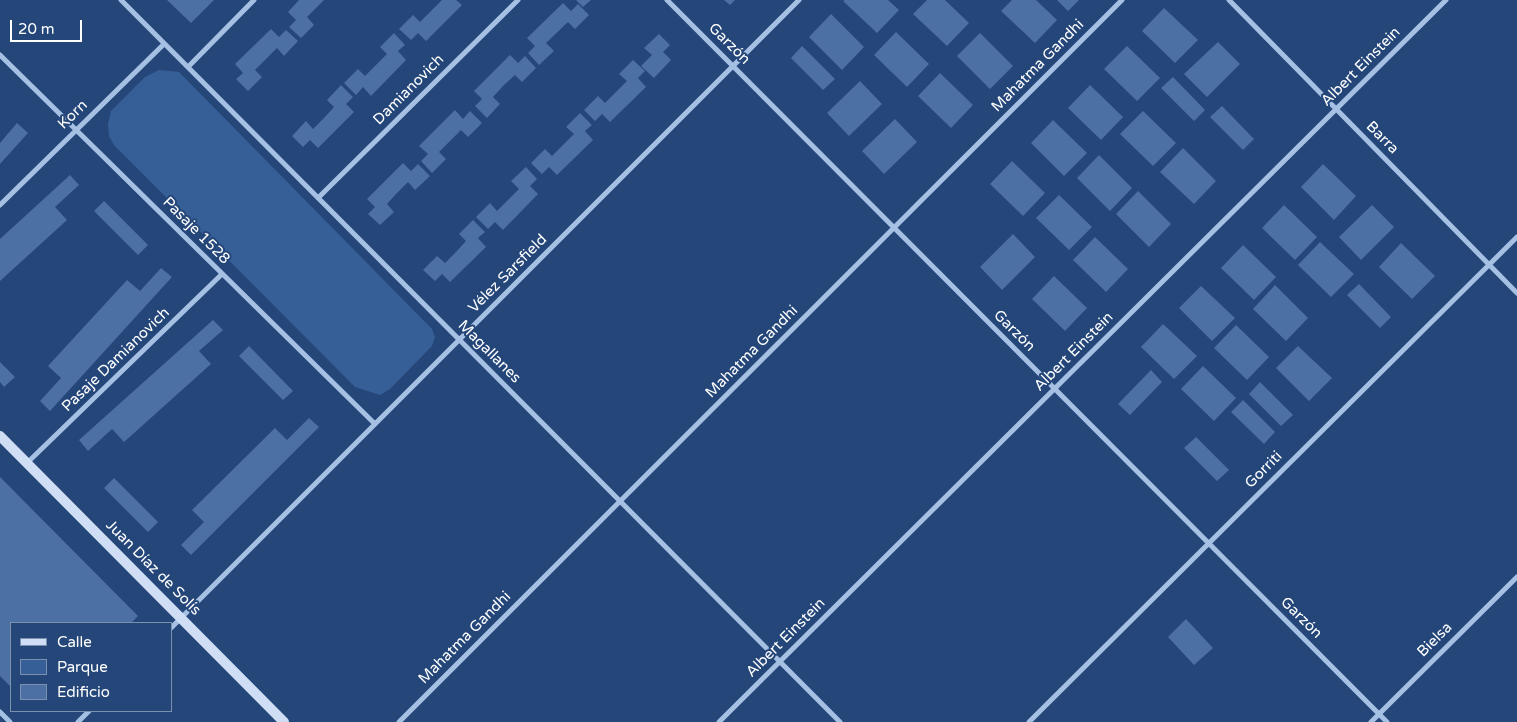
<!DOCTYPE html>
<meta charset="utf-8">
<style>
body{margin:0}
#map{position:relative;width:1517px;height:722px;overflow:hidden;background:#244679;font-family:"Varela Round",sans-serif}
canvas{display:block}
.legend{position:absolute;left:10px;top:622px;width:162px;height:90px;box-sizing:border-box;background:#244679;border:1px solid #7c90af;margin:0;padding:6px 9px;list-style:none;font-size:15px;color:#fff}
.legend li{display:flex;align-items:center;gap:10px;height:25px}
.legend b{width:25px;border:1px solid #7c90af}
.scale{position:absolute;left:10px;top:20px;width:72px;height:22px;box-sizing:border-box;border:2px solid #fff;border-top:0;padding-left:6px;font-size:15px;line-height:18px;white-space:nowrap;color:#fff;-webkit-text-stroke:4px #244679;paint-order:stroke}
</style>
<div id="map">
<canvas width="1517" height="722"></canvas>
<ul class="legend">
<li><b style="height:6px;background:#cfdef4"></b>Calle</li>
<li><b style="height:14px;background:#375f97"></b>Parque</li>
<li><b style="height:14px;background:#4c70a3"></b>Edificio</li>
</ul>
<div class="scale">20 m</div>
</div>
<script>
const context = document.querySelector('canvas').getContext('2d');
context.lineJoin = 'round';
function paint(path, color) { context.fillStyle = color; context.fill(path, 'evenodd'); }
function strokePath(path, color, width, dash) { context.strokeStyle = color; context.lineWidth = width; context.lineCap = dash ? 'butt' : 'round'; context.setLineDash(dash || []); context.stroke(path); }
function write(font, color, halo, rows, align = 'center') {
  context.font = font + ' "Varela Round",sans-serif'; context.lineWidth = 4; context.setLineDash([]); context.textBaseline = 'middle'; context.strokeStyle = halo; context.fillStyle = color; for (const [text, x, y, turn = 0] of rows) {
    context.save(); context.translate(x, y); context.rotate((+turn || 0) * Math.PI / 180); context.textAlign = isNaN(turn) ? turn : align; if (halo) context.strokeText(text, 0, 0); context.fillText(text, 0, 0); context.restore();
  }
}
const green = new Path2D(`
 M159,70L179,72L432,329L435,337L432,346L390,389L380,395L355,387L114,145L109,136L108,124L111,111L145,77Z`);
const building = new Path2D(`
 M167,0H214L191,23Z
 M299,0H324L307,17L314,25L301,38L289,27L296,20L288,12Z
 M442,0H456L462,5L426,41L418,33L411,40L399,29L413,15L420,22Z
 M576,0H591L583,7Z
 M724,0H735L730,5Z
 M845,0H888L899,10L877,33L843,1Z
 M927,0H945L969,23L947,46L913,14Z
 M1012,0H1036L1057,20L1035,43L1001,11Z
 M1057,0H1079L1068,11Z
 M563,3L571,11L578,4L589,15L575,29L568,22L546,43L554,51L539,65L528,53L535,46L527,38Z
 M1164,8L1198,40L1175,63L1142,31Z
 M831,14L864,47L842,70L809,37Z
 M271,29L279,37L286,30L298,41L284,56L277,48L255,70L262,77L248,91L236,79L243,73L235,64Z
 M896,32L929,64L907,87L874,55Z
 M394,33L405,45L398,51L406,60L371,96L363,87L356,95L344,83L358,69L365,76L387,54L380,47Z
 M980,33L1013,66L990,89L957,56Z
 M659,34L670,45L663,52L671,60L654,78L641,66L652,55L644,48Z
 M1218,42L1240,64L1207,97L1184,74Z
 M802,46L835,79L823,90L791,58Z
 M1127,46L1160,78L1137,101L1104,69Z
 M510,55L518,63L525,56L536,68L522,82L515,75L504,85L493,97L500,104L487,118L475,106L482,99L474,91Z
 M633,60L645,71L638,78L646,87L610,122L602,114L595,121L584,110L598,96L605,103L627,81L619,74Z
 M940,73L973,105L951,128L918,96Z
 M1173,77L1205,110L1194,121L1161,88Z
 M860,81L882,104L849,136L827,113Z
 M341,85L353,97L346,104L354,112L318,148L310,140L303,147L292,136L306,121L313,129L324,118L334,107L327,100Z
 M1090,85L1123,117L1101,140L1068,108Z
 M1222,106L1254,139L1243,150L1210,117Z
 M455,110L463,119L470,111L482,123L468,137L461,130L439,152L446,159L432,173L421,161L428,154L419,146Z
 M1143,111L1176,143L1153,166L1120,134Z
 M580,113L592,125L585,131L593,140L557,175L549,167L542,174L531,163L545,149L552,156L574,134L566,127Z
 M895,119L917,142L884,174L862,151Z
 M1053,120L1087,153L1064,176L1031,143Z
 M17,123L28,133L0,164V143Z
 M1183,148L1216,181L1194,204L1160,172Z
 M1099,155L1132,188L1110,211L1077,178Z
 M1012,161L1045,193L1023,216L990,184Z
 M403,163L411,171L418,164L430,176L415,190L408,182L397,193L387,204L394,212L380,225L368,214L375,207L367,199Z
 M1323,164L1356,196L1334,220L1301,187Z
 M526,167L537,179L530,186L538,194L503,230L495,222L488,229L476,217L490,203L497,211L519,189L511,181Z
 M70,175L79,185L55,207L67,220L0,281V239Z
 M1138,191L1171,224L1149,247L1116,214Z
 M1059,195L1092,227L1069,250L1036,218Z
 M104,201L148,245L138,255L94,211Z
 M1284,205L1317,237L1295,260L1262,228Z
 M1372,205L1394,227L1361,260L1339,237Z
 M473,220L485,232L478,238L486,247L450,282L442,274L435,281L423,270L437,256L445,263L456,252L466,241L459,234Z
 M1013,234L1035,257L1002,290L980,267Z
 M1095,237L1128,269L1106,292L1073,260Z
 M1320,242L1354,274L1331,297L1298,265Z
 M1401,243L1435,276L1412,299L1379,267Z
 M1243,245L1276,277L1254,300L1221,268Z
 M161,268L172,277L50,411L40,401L61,378L48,366L127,280L140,291Z
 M1054,276L1087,308L1065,331L1032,299Z
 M1359,284L1391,317L1380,328L1347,295Z
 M1275,285L1308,318L1286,341L1253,309Z
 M1201,286L1235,318L1212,341L1179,308Z
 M213,320L223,330L199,351L211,364L124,442L112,429L88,451L79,440Z
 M1163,324L1197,356L1174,379L1141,347Z
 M1236,325L1269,357L1247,380L1214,348Z
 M249,346L293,391L283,400L239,356Z
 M1298,346L1332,378L1309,401L1276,368Z
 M0,362L15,377L4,387L0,382Z
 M1203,366L1236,398L1214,421L1181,389Z
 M1151,370L1162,382L1130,415L1118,404Z
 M1260,382L1293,415L1281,426L1249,394Z
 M1243,400L1275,432L1264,444L1231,412Z
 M309,418L319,427L191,555L181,545L204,522L192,510L275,428L287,440Z
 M1196,437L1229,470L1217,481L1184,448Z
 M0,477L138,616L131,623H11V687L0,676Z
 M114,478L158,522L148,532L104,488Z
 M1186,619L1213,648L1194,665L1168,637Z`);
const minor = new Path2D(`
 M121,0L840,722
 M667,0L1387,722
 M1229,0L1517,293
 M0,55L375,424
 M188,67L254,0
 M318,198L518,0
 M0,205L164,44
 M27,463L222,274
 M171,628L799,0
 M0,712L10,722
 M78,722L89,711
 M399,722L1122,0
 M719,722L1446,0
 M1029,722L1517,237
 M1371,722L1517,577`);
const secondary = new Path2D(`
 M0,436L284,722`);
const streetNames = [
 ["Garzón",729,44,45],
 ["Mahatma Gandhi",1038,66,-45],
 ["Albert Einstein",1361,67,-45],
 ["Damianovich",409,90,-45],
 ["Korn",73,115,-44],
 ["Barra",1382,138,45],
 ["Pasaje 1528",196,231,45],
 ["Vélez Sarsfield",508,274,-45],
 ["Garzón",1014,331,45],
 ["Magallanes",489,352,45],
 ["Mahatma Gandhi",752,352,-45],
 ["Albert Einstein",1074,352,-45],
 ["Pasaje Damianovich",116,360,-44],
 ["Gorriti",1264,470,-45],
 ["Juan Díaz de Solís",153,568,45],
 ["Garzón",1301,618,45],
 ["Mahatma Gandhi",465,638,-45],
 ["Albert Einstein",786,638,-45],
 ["Bielsa",1435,640,-45]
];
paint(green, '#375f97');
paint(building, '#4c70a3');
strokePath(minor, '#a6c0e4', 5);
strokePath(secondary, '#cfdef4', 10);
write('15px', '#fff', '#244679', streetNames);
</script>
